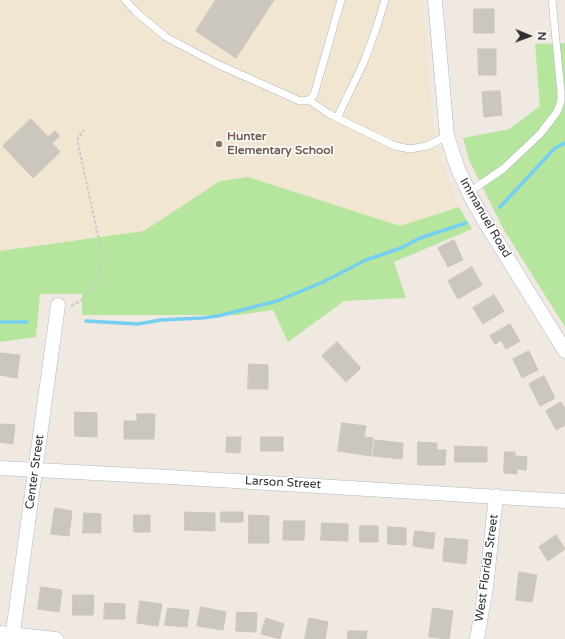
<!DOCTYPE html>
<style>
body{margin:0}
#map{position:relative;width:565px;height:639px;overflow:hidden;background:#efe9e1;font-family:"Varela Round",sans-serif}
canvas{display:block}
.north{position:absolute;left:509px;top:16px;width:40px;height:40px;-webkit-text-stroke:3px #fff;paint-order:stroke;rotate:91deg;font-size:11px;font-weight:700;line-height:16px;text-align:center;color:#2e2e2e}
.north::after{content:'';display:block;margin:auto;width:14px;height:18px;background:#2e2e2e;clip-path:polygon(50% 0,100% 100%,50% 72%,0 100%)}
</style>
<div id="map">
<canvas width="565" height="639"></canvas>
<div class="north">N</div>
</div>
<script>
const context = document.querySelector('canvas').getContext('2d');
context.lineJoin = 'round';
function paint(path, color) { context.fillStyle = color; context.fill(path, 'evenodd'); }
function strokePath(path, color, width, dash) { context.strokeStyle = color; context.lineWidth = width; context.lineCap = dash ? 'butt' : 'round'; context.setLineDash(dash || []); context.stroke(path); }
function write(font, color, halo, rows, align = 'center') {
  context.font = font + ' "Varela Round",sans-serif'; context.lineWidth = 3; context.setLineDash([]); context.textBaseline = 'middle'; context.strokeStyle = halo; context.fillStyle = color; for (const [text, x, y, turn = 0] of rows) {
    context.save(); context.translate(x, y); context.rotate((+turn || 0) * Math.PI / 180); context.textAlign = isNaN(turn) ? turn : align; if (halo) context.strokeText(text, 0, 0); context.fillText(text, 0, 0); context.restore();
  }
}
const education = new Path2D(`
 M0,0H423L433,125L443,163L459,207L400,226L248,177L220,181L144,231L0,251Z`);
const green = new Path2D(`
 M565,43V327L504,230L469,160L463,138L509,129L540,106L535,44Z
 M248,177L400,226L459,207L472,229L394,262L406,298L344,301L288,342L273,310L238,315H82V294H40L36,337L0,342V251L144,231L220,181Z`);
const stream = new Path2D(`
 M500,207L555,148L565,143
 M86,321L138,324L161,320L202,318L218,316L277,301L323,282L366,260L401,248L420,238L466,223
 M0,322H27`);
const building = new Path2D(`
 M216,0H274L236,58L196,31Z
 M474,9H494V33H474Z
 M478,49H496V75H479Z
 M500,91L502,115L484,117L482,92Z
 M31,119L48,137L55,131L60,136L52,143L60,152L33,178L3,146Z
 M454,240L463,260L448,267L438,248Z
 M472,267L482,285L458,299L448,281Z
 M494,295L504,311L483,324L473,308Z
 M510,324L520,341L506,349L501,340L495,344L490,336Z
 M337,342L361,368L346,382L322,356Z
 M529,351L538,370L522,378L513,359Z
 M0,353L20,355L17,378L0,375Z
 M249,364L268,365V389H248Z
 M544,376L555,398L540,406L529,384Z
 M561,402L565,408V425L556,430L546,411Z
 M75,412L97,413V437L75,436Z
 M137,414H155L154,439H124V421H137Z
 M342,423L366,426L364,437L373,438L371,456L338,451Z
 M0,424L15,425L13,444L0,442Z
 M227,437H241L240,453L226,452Z
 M261,437H283V451H261Z
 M375,440L403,443L402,459L373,456Z
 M418,442L437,443V450H446L445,465H418Z
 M455,446L487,447V462H455Z
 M505,452H515V456L527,457L526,470L517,469V474L504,473Z
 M55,508L72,511L69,536L51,534Z
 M185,512L215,513V531L185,530Z
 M221,512H243V522H221Z
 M84,513L101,514V533H83Z
 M134,515H150V532H134Z
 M249,515L269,516V543H249Z
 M284,521H305L304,540H283Z
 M322,523L348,524V541L321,540Z
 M360,526H378V542H360Z
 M388,527L406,528V545L388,544Z
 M415,531L435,533L433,549L413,546Z
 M556,535L565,549L548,561L539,547Z
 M445,538L468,540L466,564L443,561Z
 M519,572L537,575L532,602L516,600Z
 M41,587L62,590L59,612L38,609Z
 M73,595H94L93,615H73Z
 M140,601L162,604L158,626L137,623Z
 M105,603L125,604V619H104Z
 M201,607L226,612L223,630L197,626Z
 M168,608L189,610L187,627L165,625Z
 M433,608L453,611L449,639L429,637Z
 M237,612L257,613L256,632L236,631Z
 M266,618L284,624L280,639L261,634Z
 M309,618L328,622L325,639H305Z
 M348,631H367L366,639H348Z`);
const path = new Path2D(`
 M71,305C78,304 83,299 87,295C99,282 103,267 101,250L78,143V138L84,130`);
const service = new Path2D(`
 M125,0L136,12L166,37L217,64L300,101L309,100L314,95L341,0
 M309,100L329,114L395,146L410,149L427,146L447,136
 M337,118L364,62L376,29L385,0
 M469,192L503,169L540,134L557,112L561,101V92L552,0`);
const minor = new Path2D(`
 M435,0L447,136L458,169L471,197L485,222L565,351
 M0,468L169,477L565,501
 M0,633L56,639
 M12,639L58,305
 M477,639L486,587L496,496`);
const markers = [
 [219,144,4,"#8d6e63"]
];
const educationNames = [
 ["Hunter",227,137],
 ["Elementary School",227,151]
];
const streetNames = [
 ["Immanuel Road",485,218,60],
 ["Center Street",35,472,-82],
 ["Larson Street",283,483,3],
 ["West Florida Street",487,568,-82]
];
paint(education, '#f0e6d1');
paint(green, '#b6e59e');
strokePath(stream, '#75cff0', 3.5);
paint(building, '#cbc7bf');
strokePath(building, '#cbc5ba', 1);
strokePath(service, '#b4b7c1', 8);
strokePath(minor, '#b4b7c1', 15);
strokePath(path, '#c9c9c9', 2, [3, 2]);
strokePath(service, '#fff', 7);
strokePath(minor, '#fff', 14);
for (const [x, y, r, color] of markers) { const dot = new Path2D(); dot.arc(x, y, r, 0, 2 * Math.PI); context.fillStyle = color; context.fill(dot); strokePath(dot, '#fff', 1.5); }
write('bold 12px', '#785e54', '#fff', educationNames, 'left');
write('12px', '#2e2e2e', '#fff', streetNames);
</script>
